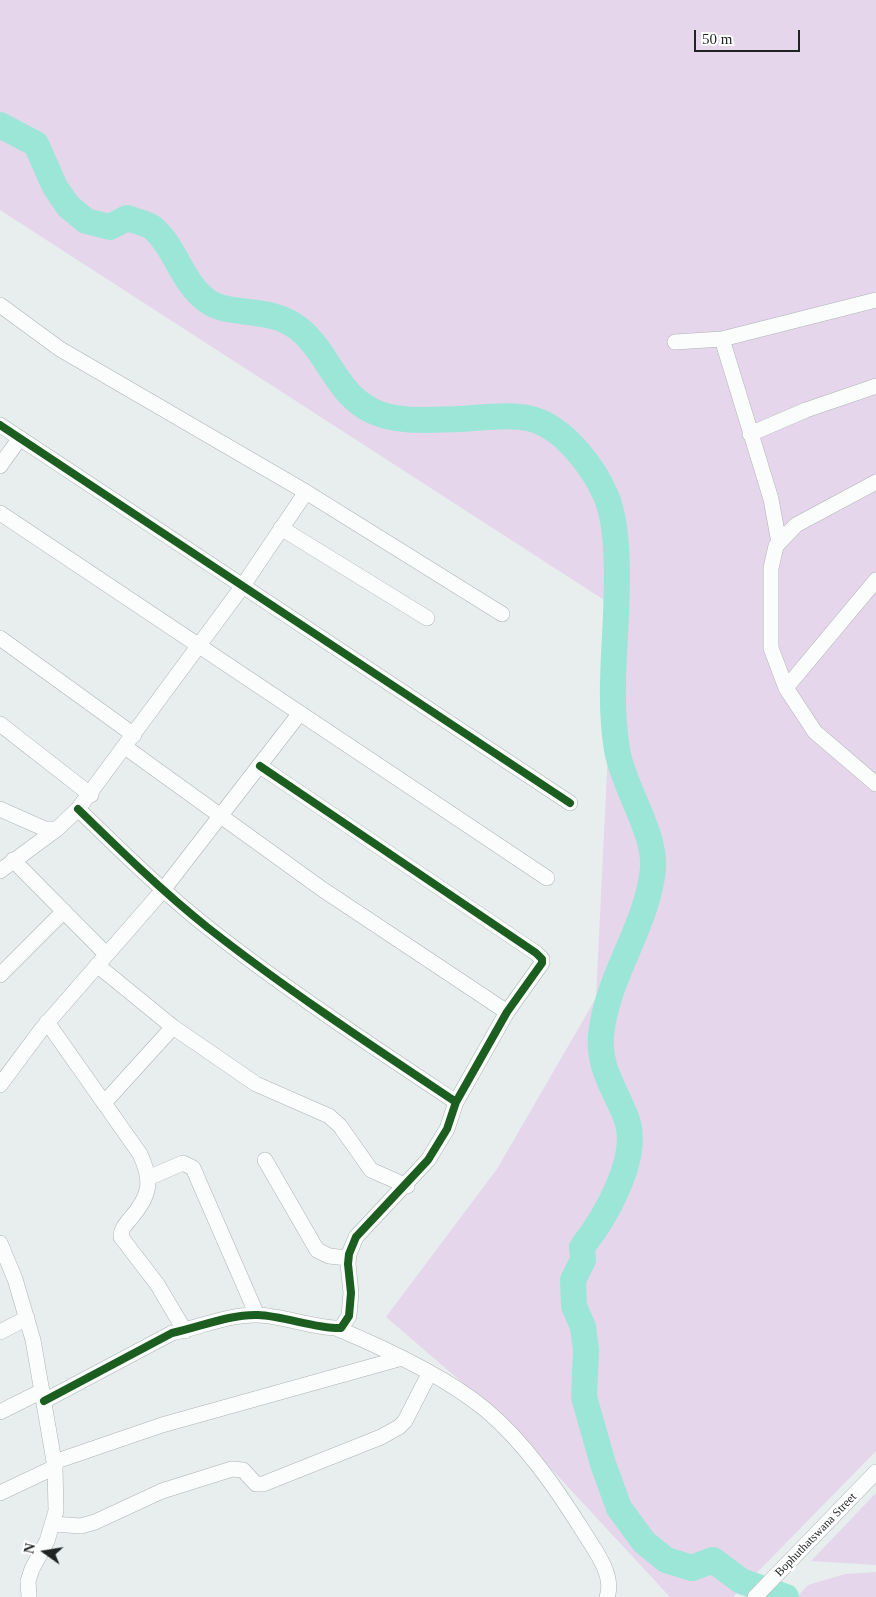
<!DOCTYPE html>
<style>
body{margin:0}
#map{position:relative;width:876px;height:1597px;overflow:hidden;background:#e7eeed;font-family:"Times New Roman",serif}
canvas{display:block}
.north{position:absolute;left:20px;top:1527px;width:50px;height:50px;-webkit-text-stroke:4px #fff;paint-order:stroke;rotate:283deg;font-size:14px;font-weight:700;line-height:20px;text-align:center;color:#1f2322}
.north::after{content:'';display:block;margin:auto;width:18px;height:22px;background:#1f2322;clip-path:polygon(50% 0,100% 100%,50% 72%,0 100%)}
.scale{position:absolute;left:694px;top:30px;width:106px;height:22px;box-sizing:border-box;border:2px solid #1f2322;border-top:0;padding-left:6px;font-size:15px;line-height:18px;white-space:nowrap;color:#1f2322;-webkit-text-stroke:4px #fff;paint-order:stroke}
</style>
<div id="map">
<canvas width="876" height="1597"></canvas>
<div class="north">N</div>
<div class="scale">50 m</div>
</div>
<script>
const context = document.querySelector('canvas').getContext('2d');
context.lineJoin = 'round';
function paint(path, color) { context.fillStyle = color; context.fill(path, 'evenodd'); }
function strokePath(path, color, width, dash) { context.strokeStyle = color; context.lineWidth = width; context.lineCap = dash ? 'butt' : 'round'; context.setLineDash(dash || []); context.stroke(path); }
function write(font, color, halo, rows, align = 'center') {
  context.font = font + ' "Times New Roman",serif'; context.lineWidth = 5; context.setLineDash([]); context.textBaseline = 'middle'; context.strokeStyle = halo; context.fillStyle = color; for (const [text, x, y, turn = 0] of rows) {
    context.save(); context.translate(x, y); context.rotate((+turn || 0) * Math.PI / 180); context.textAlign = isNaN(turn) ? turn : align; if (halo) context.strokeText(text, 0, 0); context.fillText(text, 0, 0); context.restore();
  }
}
const green = new Path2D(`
 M0,0H876V1451L733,1597H670L507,1421L386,1317L497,1169L596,998L615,607L0,210Z
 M876,1493V1565L811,1561Z
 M876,1572V1597H797L808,1585L845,1574Z`);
const river = new Path2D(`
 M0,125L36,144L55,187L68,206L86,221L110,227L127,218C135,221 146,223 153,228C176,248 181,281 206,300C229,318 268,305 298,328C330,353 336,397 377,413C392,419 408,420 424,420C441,419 457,420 473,418C522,414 545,413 579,453C589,465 599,480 605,494C613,511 615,530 616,548C621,616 606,683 617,750C624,789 656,833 653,869C647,927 607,976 601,1035C598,1069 616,1090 627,1120C640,1158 605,1218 582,1247L583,1260L573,1280L574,1306L583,1327L586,1350L584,1397L603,1464L619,1508L644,1542L666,1560L692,1568L713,1560L741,1581L786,1597`);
const street = new Path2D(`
 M0,305L60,349L306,492L502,614
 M722,339L771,499L779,543
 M675,342L722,339L876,300
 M0,425L570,803
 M750,434L806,410L876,386
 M0,466L20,438
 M876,482L796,525L776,546L771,568V648L786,688L815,732L876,784
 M0,513L547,878
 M281,528L427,618
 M0,638L134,735
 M786,688L876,580
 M0,724L91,795
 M125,747L322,889L507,1012
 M0,809L45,829H57L78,809L242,587L306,492
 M78,809C120,850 162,891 207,927C287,990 372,1046 456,1102
 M13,860L106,954
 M0,871L57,829
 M97,965L173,1027L256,1084L329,1116L340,1126L371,1170L407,1186
 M0,975L64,911
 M47,1022L140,1154C153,1182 150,1196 130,1219C125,1225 121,1229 121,1237L157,1284L185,1331
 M0,1085L41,1030L163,890L300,713
 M104,1103L173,1027
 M265,1160L317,1250L329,1256L348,1258
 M148,1178L183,1163L193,1168L257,1315
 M0,1243L15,1279L33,1340L55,1467L56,1511L47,1541L32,1569L28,1581L29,1597
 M336,1328C384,1348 445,1376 486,1410C525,1443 556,1488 583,1531C594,1549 615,1575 607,1597
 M0,1332L27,1318
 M44,1401L172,1333C200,1327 230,1314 258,1315C284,1316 317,1329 341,1328L349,1316L351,1293L348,1264L349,1254L356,1237L428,1160L447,1129L456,1102L507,1012L542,963V959L536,953L260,766
 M0,1412L42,1391
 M54,1462L162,1425L402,1358
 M0,1493L55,1467
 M53,1524L81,1526L95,1522L162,1491L232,1469L243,1470L256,1484H263L381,1437L399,1427L405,1421L429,1374
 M755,1597L876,1472`);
const cycleway = new Path2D(`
 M0,425L570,803
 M78,809C120,850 162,891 207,927C287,990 372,1046 456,1102
 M44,1401L172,1333C200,1327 230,1314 258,1315C284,1316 317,1329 341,1328L349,1316L351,1293L348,1264L349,1254L356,1237L428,1160L447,1129L456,1102L507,1012L542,963V959L536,953L260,766`);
const streetNames = [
 ["Bophuthatswana Street",816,1535,-46]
];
paint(green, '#e5d6eb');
strokePath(river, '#9ce6d8', 26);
strokePath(street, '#aeb3b3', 16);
strokePath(street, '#fbfcfc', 15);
strokePath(cycleway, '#1b5e20', 8);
write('12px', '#1f2322', '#fff', streetNames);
</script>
